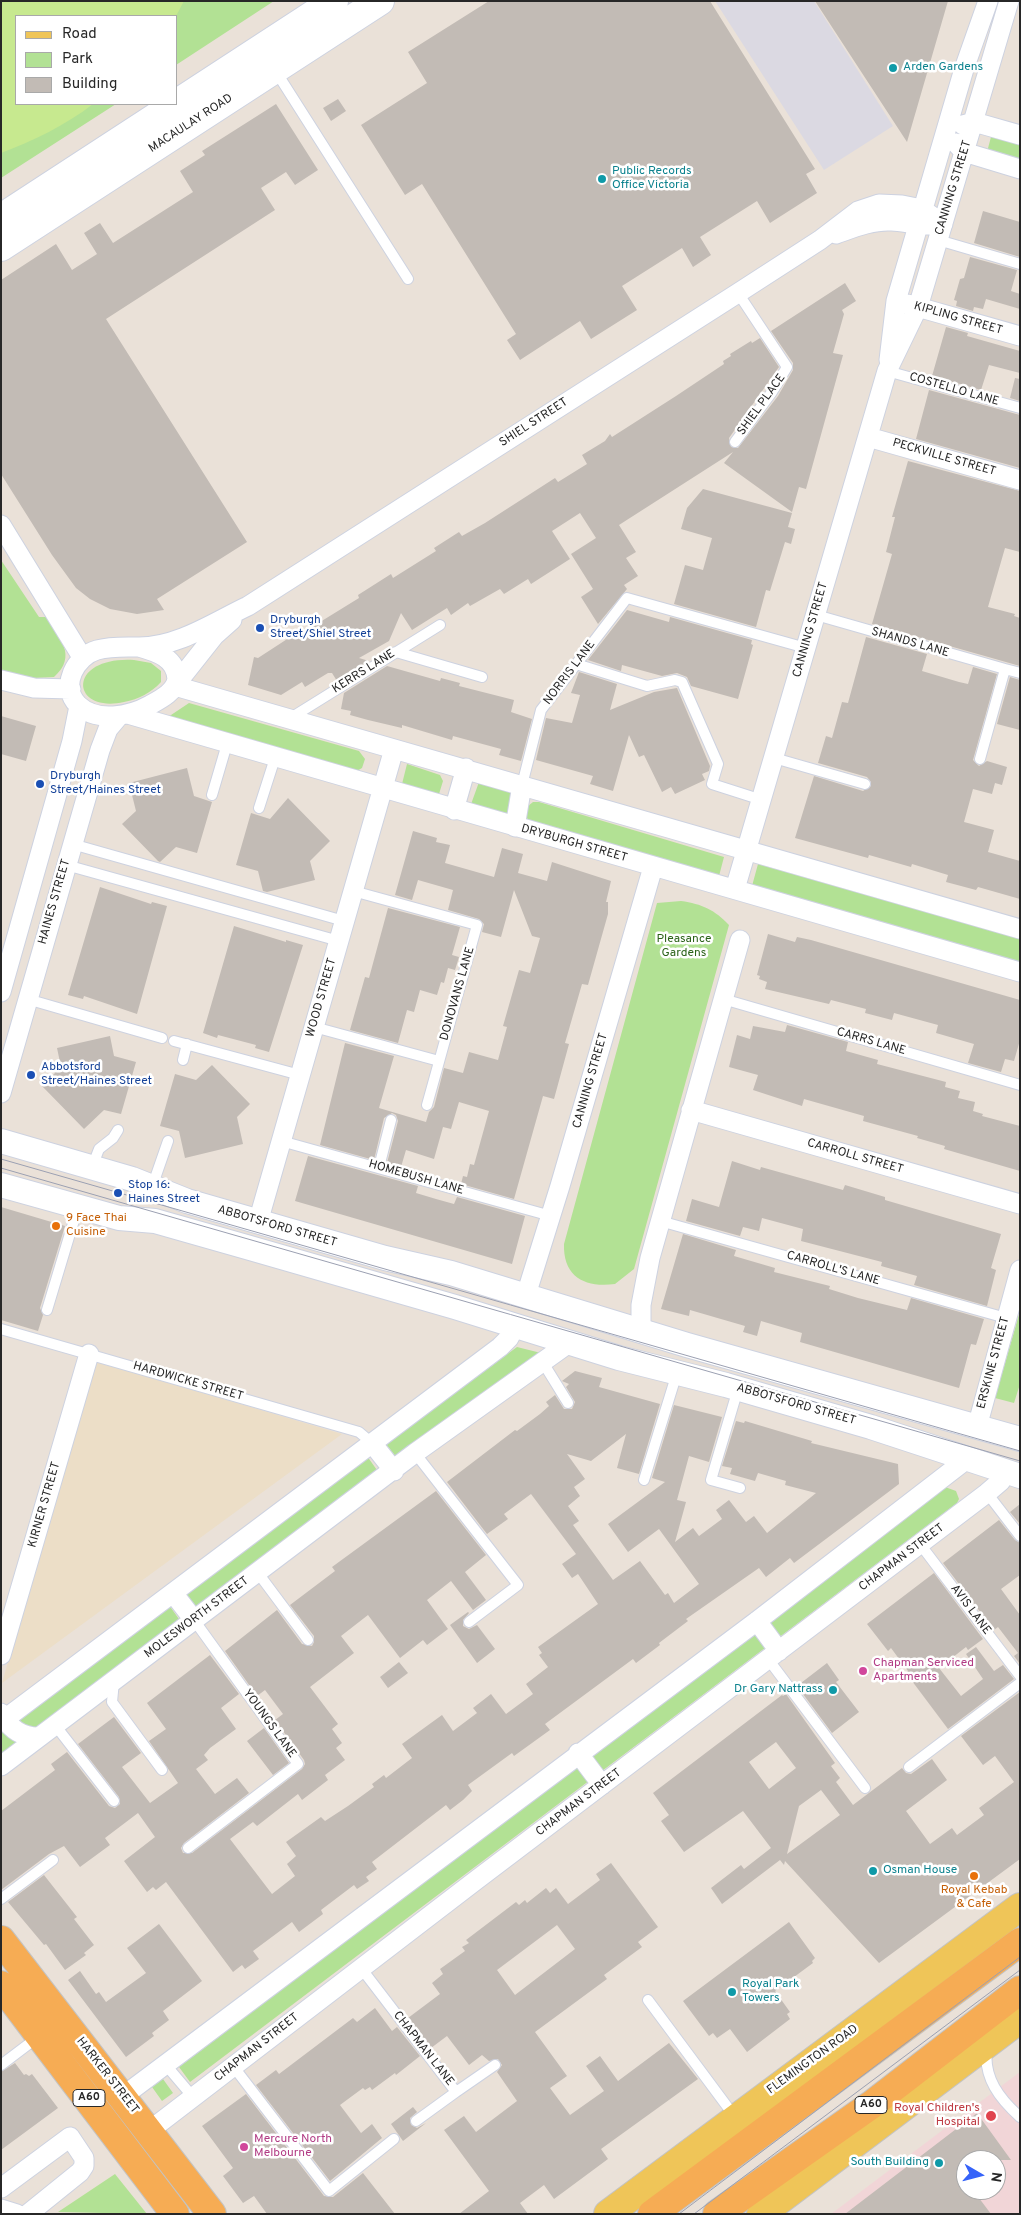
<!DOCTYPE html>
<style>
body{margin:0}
#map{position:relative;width:1021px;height:2215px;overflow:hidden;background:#eae1d8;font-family:Overpass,sans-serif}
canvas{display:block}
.frame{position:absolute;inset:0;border:2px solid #272727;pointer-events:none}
.legend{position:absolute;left:15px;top:15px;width:162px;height:90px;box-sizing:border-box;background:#fff;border:1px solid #a9a9a9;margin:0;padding:6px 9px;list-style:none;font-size:15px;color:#272727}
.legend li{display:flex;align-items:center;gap:10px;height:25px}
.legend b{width:25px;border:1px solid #a9a9a9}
.north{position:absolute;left:956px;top:2150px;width:50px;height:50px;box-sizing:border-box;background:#fff;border:1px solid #a9a9a9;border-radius:50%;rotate:98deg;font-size:14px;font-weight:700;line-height:20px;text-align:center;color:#272727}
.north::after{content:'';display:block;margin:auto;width:18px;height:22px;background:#3663f9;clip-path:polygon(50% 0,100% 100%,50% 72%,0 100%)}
</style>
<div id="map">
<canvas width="1021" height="2215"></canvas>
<div class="frame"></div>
<ul class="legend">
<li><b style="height:6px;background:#efc558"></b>Road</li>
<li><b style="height:14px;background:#b2e194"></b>Park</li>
<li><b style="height:14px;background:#c2bbb5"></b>Building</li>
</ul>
<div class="north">N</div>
</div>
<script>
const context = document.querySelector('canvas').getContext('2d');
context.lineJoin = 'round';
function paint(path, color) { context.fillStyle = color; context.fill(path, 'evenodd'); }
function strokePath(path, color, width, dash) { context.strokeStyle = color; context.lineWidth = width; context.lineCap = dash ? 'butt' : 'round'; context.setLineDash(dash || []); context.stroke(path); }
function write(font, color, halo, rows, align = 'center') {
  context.font = font + ' Overpass,sans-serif'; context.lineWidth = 5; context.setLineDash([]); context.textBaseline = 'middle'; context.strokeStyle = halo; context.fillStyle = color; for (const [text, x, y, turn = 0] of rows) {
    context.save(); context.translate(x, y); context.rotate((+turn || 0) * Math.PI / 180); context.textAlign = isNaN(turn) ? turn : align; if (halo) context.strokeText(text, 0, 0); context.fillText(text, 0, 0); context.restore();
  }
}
const industrial = new Path2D(`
 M715,1H814L893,126L824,170Z`);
const education = new Path2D(`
 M95,1361L342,1434L2,1683Z`);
const medical = new Path2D(`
 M1020,2072V2214H831ZM966,2160H996V2190H966Z`);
const green = new Path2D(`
 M1,1H274L176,65V16H16V104H116L1,178Z
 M991,137L1020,145V161L987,152Z
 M1,560L39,617H47C59,637 78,656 54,677L34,678L1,670Z
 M134,660L151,663L161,671V682C151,693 139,699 124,702C70,714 66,656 134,660Z
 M189,703L359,751L365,759L362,768L353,773L168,717Z
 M407,764L440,775L443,781L439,794L402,784Z
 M479,782L509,791L515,802L512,812L501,817L470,807Z
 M539,802L724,857L719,876L530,822L526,817L528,806L533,802Z
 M758,864L1020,939V964L752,886Z
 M681,901C702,904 715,910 729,925L634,1269L615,1284C585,1288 563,1277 564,1244L657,903Z
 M1020,1311V1384L1014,1403L995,1398Z
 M517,1347L541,1353L396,1457L386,1444Z
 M367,1456L379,1473L196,1610L184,1594Z
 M945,1487L956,1491L959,1499L957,1503L190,2082L179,2067Z
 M169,1605L181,1622L1,1758V1731Z
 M163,2079L173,2093L162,2101L152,2087Z
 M115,2174L147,2214L58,2212Z`);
const pitch = new Path2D(`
 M1,1H184L176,16H16V104H93C66,125 33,141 1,153Z`);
const building = new Path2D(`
 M489,1H710L815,169L806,174L817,193L770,223L757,201L700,237L711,255L693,267L682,248L622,286L637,310L591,339L580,321L520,360L507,340L516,334L422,184L405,195L361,125L427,83L408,52Z
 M815,1H948L907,142Z
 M338,99L346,111L331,121L323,108Z
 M276,104L318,170L295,185L286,172L261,188L275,210L106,319L247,542L157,599L164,610L137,614L110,609L90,599L76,588L52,555L1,474V280L56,244L72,270L97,254L84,233L100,223L113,243L193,192L180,171L205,155L202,151Z
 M983,211L1020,222V257L974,243Z
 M970,257L1017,270L1011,291L1020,294V309L986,299L983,309L974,307L973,311L956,306L957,301L954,300L960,279L964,278Z
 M845,283L856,301L842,310L844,314L833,353L843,355L806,489L799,487L792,512L724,463L733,452L619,525L636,552L626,558L638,576L624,585L627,589L598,624L581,597L593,589L571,554L596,538L580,513L552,531L570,559L531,584L528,579L504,594L500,589L470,606L468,603L451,615L447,608L412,630L401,613L389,641L359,658L369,661L337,681L332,673H328L305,687L302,682L281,695L248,685L254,657L258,658L298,632L299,635L359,598L358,595L391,574L393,578L436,551L434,548L459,532L462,536L485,523L555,478L558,482L587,464L582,455L605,441L610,434L612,437L676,396L724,364L723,361L731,356L730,354L751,341L752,343L760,338L779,367L729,438L731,447L738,448L778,396L793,370V363L771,331Z
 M946,327L968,333L967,336L1020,351V373L989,365L981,390L932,376Z
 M1015,378L1020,379V401L1010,398Z
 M929,390L1020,415V468L916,439Z
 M908,461L1020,491V552L1005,548L988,607L1015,614L1014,616L1020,618V666L872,624L892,554L886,552L895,517H892Z
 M703,489L792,513L788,527L795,529L791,544L785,542L770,591L766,590L756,627L674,604L685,565L703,570L712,538L681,529L687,508Z
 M627,610L669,622L670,617L752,640L751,644L753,645L738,699L691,686L687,677L677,673L662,676L622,665L621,671L588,660Z
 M866,637L927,654L922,671L959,682L968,684L973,667L997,674L973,760L979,766L987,761L1007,767L1002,785L995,783L992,794L973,789L964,822L994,830L988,852L1020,861V899L978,887L976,890L946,882L948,875L912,864L911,867L869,855L868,858L795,838L814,776L863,791L871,786V782L867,777L818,763L826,736L832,738L842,702L848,703Z
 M387,666L440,681L441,678L460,683L459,686L514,700L511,712L532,719L521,761L499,755L501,749L453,736L452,740L402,725V728L368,720L350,715L351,711L341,709L344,693Z
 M579,672L617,684L610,710L654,692L677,688L710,766L709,771L702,774L705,780L675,794L671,787L662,792L644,755L639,757L629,735L613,791L590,784L593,776L536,760L546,718L572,723L580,695L571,693Z
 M1010,677L1020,680V730L997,724Z
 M1,716L36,726L26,761L1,754Z
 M187,768L194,796L212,802L197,853L176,847L160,862L158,861L122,824L136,811L129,783Z
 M288,798L330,841L310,861L315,880L267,892L263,891L258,871L236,865L251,813L270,819Z
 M413,831L437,838L436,842L450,845L445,863L494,877L502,848L523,854L518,873L547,881L552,862L611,881L606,902H608V914L588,985L582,984L565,1043L569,1044L554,1099L543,1096L514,1199L461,1184L463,1176L467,1177L470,1164L474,1165L489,1111L459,1102L451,1129L443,1127L434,1159L406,1150L401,1167L387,1163L398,1121L396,1115L392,1113L384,1118L374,1160L320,1145L345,1043L394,1056L379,1108L426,1122L429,1112L434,1107L444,1068L463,1073L469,1052L498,1060L507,1027L503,1026L519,970L530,973L540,938L532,936L514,890L501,937L482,932L484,924L479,919L448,910L453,890L418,880L412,900L395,895Z
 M100,887L151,904L152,902L167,906L137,1014L84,996L83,999L68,995Z
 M388,908L460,927L452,955L459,957L455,970L448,968L444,983L441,982L437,995L420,990L414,1012L407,1010L398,1043L350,1030L365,977L369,978Z
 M234,926L286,942V940L303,945L269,1052L255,1048L256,1045L218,1035L217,1038L203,1033Z
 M768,934L795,942L797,937L811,940L1020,1000V1040L1014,1061L1005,1059L1001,1072L968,1063L974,1044L936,1033L938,1025L894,1013L892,1020L865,1013L866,1009L831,1000L829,1004L765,989L767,982L759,979L760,976L757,975Z
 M787,1025L848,1042L846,1051L878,1060L877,1064L946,1082L945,1087L960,1091L958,1098L975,1102L973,1111L983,1114L982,1116L1020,1126V1171L944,1149L945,1146L917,1138L918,1136L863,1121L864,1116L804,1099L802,1106L753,1090L758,1075L729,1067L737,1035L750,1039L753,1026L785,1032Z
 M110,1036L114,1056L136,1062L121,1114L104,1110L84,1129L42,1086L61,1067L57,1048Z
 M212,1065L250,1104L237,1117L243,1144L185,1158L179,1131L160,1126L175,1074L196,1080Z
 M308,1156L418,1186L416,1193L436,1199L454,1204L457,1197L525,1216L512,1264L295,1201Z
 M732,1161L760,1170L761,1167L843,1190L845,1185L885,1197V1200L1001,1234L991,1268L996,1270L987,1306L914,1285L917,1276L881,1266L882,1262L801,1241L803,1229L762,1218L759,1231L743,1227L740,1236L686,1221L692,1199L719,1207Z
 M1,1207L65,1226L40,1308L43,1315L38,1331L1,1320Z
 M683,1234L736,1250L734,1256L775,1268L774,1272L830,1286L829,1289L858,1298L907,1310L911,1298L984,1319L976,1345L971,1344L959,1388L800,1342L802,1333L761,1321L757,1336L743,1332L745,1326L690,1310L689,1316L661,1309Z
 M575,1371L602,1378L599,1387L660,1404L639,1474L617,1468L626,1434L591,1461L567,1454L585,1479L574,1487L580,1496L568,1506L579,1521L573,1525L613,1580L640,1561L665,1595L668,1593L674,1603L699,1584L659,1529L628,1552L608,1524L665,1482L652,1478L674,1405L722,1417L709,1462L689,1456L677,1500L686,1502L675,1542L693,1528L699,1536L722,1519L716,1510L729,1500L746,1522L754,1516L767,1533L816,1493L785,1485L786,1481L758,1473L755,1481L730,1474L732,1468L722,1466L736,1421L744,1423L745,1421L812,1441L811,1443L898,1464L899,1484L794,1563L790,1558L766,1577L759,1568L686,1619L688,1621L659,1643L660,1645L636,1663L633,1659L545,1724L550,1730L514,1756L512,1753L468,1785L472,1791L463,1800L450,1810L446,1805L372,1862L377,1869L366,1877L369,1881L357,1889L354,1885L321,1910L323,1914L299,1932L292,1922L253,1951L259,1959L245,1969L242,1965L233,1972L166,1882L156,1890L153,1887L147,1892L124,1861L155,1837L138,1813L105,1838L110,1845L80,1867L64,1846L49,1854L1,1890V1811L55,1770L51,1764L67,1752L109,1806L115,1808L120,1804L119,1797L78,1744L114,1717L141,1753L122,1767L150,1803L178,1783L149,1741L166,1729L147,1703L210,1655L239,1694L221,1708L236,1729L210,1748L204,1755L208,1760L196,1769L215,1794L237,1778L249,1793L184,1843L181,1848L183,1853H192L302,1769L305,1764L304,1760L275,1720L283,1714L265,1690L257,1696L225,1651L277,1610L302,1644L312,1646L314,1642V1636L290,1605L335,1571L332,1567L436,1491L486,1555L465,1572L486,1600L473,1610L451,1581L427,1600L448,1629L427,1645L423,1640L400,1658L368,1615L341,1636L354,1653L310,1687L338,1724L332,1729L342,1743L336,1748L345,1760L325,1775L328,1780L302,1800L298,1794L257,1826L253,1822L230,1839L272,1894L295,1876L287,1864L296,1856L286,1842L321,1817L325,1821L348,1806L374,1787L372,1784L384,1775L386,1778L412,1758L402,1744L442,1715L453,1731L477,1713L473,1708L491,1694L506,1714L533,1694L526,1684L548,1667L539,1655L542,1653L538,1647L598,1604L578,1574L572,1578L562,1564L576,1554L531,1494L504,1514L508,1519L487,1534L447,1482L515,1430L517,1431L540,1414L549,1406L546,1402L555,1395L564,1409H572L575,1402L566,1387L569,1384L562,1381Z
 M1020,1504V1524L1010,1512Z
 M999,1520L1015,1540L1020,1543V1575L1001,1589L1020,1615V1664L1014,1656L1018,1653L998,1627L994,1630L943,1563Z
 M934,1573L983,1639L968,1650L966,1647L939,1668L961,1696L983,1679L966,1654L976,1647L994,1671L1003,1665L1014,1679L948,1729L906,1673L908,1671L891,1648L888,1651L867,1624Z
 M468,1612L469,1613L463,1620V1626L469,1629L477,1625L495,1649L477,1663L450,1625Z
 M399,1662L408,1673L388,1688L380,1677Z
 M827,1663L839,1680L836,1682L859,1712L832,1733L797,1686Z
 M1020,1692V1859L879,1963L785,1861L784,1865L780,1860L722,1904L711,1888L741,1865L744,1869L771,1848L743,1811L684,1852L661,1821L669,1815L653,1793L782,1695L783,1696L786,1694L835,1763L831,1766L840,1778L836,1782L853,1805L902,1768L906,1773L911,1774L932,1759L947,1780L906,1811L930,1844L952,1828L957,1835L984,1815L979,1808L1014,1782L995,1756L983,1765L961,1736ZM776,1742L796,1768L769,1789L749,1762ZM821,1790L840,1815L787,1854L799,1806Z
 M264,1728L289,1763L273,1775L247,1741Z
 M611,1863L658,1927L638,1942L642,1947L604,1975L607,1979L535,2032L567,2076L550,2088L570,2115L604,2091L586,2066L600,2056L618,2081L669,2043L698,2079L601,2149L608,2159L554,2199L544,2185L520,2203L528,2214H459L489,2191L444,2130L464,2116L476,2132L517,2101L497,2072L502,2065L498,2059L489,2061L482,2055L469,2065L447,2036L431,2048L408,2018L440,1994L432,1983L443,1974L440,1969L465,1951L462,1947L469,1943L466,1940L516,1902L519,1905L525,1900L527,1903L546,1888L550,1893L556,1888L568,1904L600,1880L596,1874ZM557,1925L575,1949L515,1995L497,1970Z
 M44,1875L77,1917L74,1919L94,1945L84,1953L86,1955L65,1970L46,1944L44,1945L8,1902Z
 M789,1922L815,1958L812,1961L813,1963L775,1991L790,2012L787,2014L790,2019L747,2052L730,2029L717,2038L713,2033L709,2036L683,2001Z
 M159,1924L202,1981L163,2011L169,2020L152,2033L154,2036L126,2057L68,1980L80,1971L96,1994L99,1992L106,2002L146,1973L127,1948Z
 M375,2008L392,2031L397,2027L420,2056L396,2075L395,2073L372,2090L370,2087L365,2090L363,2088L340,2105L361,2133L372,2124L382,2138L330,2181L256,2085L276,2070L279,2074L353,2018L357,2022Z
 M15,2063L24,2075L26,2074L29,2076L32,2074L58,2108L1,2150V2072Z
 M246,2094L324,2196L333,2197L363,2173L395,2214H267L254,2196L243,2203L223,2176L233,2168L202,2126Z
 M413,2107L417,2112L410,2118L411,2125L417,2128L426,2123L403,2141L391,2124Z
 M977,2113L1011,2160H966V2190H973L991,2214H845Z`);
const service = new Path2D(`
 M275,70L408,279
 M938,240L1020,264
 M887,371L1020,408
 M735,442L772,392L787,367L738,293
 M816,615L1005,669L980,759
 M396,652L482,677
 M576,664L647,686L675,680L682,682L718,764L712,784L762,800
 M1005,669L1020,673
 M289,719L440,625
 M774,758L865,784
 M522,785L541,710L627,598L806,648
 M212,795L227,744
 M259,808L275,758
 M72,844L344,921
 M66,865L339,941
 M353,891L477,925L427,1105
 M27,999L162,1038
 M723,999L1020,1085
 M314,1027L439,1061
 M174,1041L300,1075
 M183,1060L187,1044
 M281,1141L551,1216
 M92,1167L99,1149L113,1138L118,1130
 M379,1167L391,1120
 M152,1187L168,1141
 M660,1221L1006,1318
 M47,1310L78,1207
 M1,1329L359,1432L372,1443
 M542,1361L568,1403
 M738,1389L711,1480L740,1488
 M415,1453L518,1585L469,1622
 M644,1480L677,1373
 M987,1493L1020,1536
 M920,1544L1020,1676
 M258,1573L308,1640
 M768,1659L865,1788
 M114,1681L112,1702L162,1770
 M55,1725L114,1801
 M909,1767L1020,1683
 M188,1848L298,1764L194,1620
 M1,1899L53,1860
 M361,1968L456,2092L495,2065
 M648,2000L735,2117
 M987,2049C983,2078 1000,2099 1020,2117
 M165,2064L193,2097
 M1,2065L38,2037
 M233,2066L329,2191L394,2139
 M416,2121L456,2092`);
const minor = new Path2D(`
 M963,125L974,122L1020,135
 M956,143L964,152L1020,169
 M836,234C853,228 872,220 891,221C904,221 916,226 931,225
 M907,304L1020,336
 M889,360L896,301L964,69L988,1
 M868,437L1020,480
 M1,525L82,657
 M139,647C178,647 214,622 248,606L738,293L820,240L858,211L879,204L902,205L922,209L943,224
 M139,647C157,652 176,658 177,679C175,692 161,699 150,705C130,716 97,723 78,705C59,686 76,656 97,650C111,646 125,647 139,647Z
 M1,680L34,688L71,689
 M176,684L214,636L232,620
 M175,686L1020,929
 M128,714L1020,972
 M454,810L466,768
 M515,827L522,785
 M735,889L887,371L918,307L1009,1
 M1,992L72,741L79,706
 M1,1093L100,750L108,729L119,716
 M691,1110L1020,1204
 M258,1222L394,749
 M526,1295L560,1186L653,867
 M641,1331V1305L650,1258L740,940
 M977,1427L1020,1270
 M372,1443L394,1471
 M173,1593L194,1620
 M757,1621L779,1651
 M1,1655L89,1354
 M1,1713C9,1728 21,1737 38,1737
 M1,1722L500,1347L509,1338L515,1327
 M578,1753L602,1785
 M1,1766L415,1453L569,1343
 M122,2097L757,1621L967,1459
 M149,2131L475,1881L987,1493L1001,1481L1005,1472
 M1,2188L70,2137L84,2158V2166L80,2172L28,2214
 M1,2209L17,2214`);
const tertiary = new Path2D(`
 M1,1141L132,1179L187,1201L385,1258L451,1273L687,1345L1020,1439
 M1,1185L119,1218L155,1221L250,1248L455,1307L619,1358L726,1385L871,1427L1020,1476`);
const secondary = new Path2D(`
 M1,218L334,1
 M1,247L380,1`);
const primary = new Path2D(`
 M608,2214L1020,1907
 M761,2214L1020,2019`);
const trunk = new Path2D(`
 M1,1940L212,2214
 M1,1985L175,2214
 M652,2214L1020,1942
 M717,2214L871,2105L1020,1990`);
const tram = new Path2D(`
 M1,1159L1020,1451
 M1,1168L1020,1461
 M679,2214L1020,1957
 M694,2214L1020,1970`);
const markers = [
 [893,68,5,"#0f9aa8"],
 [602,179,5,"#0f9aa8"],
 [260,628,5,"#1a4fb4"],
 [40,784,5,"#1a4fb4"],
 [31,1075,5,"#1a4fb4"],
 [118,1193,5,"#1a4fb4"],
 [56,1226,5,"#e8710a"],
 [863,1671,5,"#d1479c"],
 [833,1690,5,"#0f9aa8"],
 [873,1871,5,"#0f9aa8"],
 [974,1876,5,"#e8710a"],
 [732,1992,5,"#0f9aa8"],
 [991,2116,6,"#e0444e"],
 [244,2147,5,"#d1479c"],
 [939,2163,5,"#0f9aa8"]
];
const shields = [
 [89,2098,32],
 [871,2105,32]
];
const shieldNames = [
 ["A60",89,2098],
 ["A60",871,2105]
];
const cultureNames = [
 ["Arden Gardens",903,68],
 ["Public Records",612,172],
 ["Office Victoria",612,186],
 ["Dr Gary Nattrass",823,1690,"right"],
 ["Osman House",883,1871],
 ["Royal Park",742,1985],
 ["Towers",742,1999],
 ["South Building",929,2163,"right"]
];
const streetNames = [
 ["MACAULAY ROAD",191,124,-33],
 ["CANNING STREET",954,188,-73],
 ["KIPLING STREET",958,319,16],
 ["COSTELLO LANE",954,390,16],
 ["SHIEL PLACE",762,405,-54],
 ["SHIEL STREET",534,423,-33],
 ["PECKVILLE STREET",944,458,16],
 ["CANNING STREET",811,630,-74],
 ["SHANDS LANE",910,643,16],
 ["KERRS LANE",364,672,-32],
 ["NORRIS LANE",570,673,-53],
 ["DRYBURGH STREET",574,844,16],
 ["HAINES STREET",55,902,-74],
 ["DONOVANS LANE",458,994,-74],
 ["WOOD STREET",322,998,-74],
 ["CARRS LANE",871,1042,16],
 ["CANNING STREET",591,1081,-74],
 ["CARROLL STREET",855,1157,16],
 ["HOMEBUSH LANE",416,1178,16],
 ["ABBOTSFORD STREET",277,1227,16],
 ["CARROLL'S LANE",833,1269,16],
 ["ERSKINE STREET",994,1363,-75],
 ["HARDWICKE STREET",188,1382,16],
 ["ABBOTSFORD STREET",796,1405,16],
 ["KIRNER STREET",45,1505,-74],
 ["CHAPMAN STREET",902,1558,-37],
 ["AVIS LANE",970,1610,53],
 ["MOLESWORTH STREET",197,1618,-37],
 ["YOUNGS LANE",269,1724,54],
 ["CHAPMAN STREET",579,1803,-37],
 ["CHAPMAN STREET",257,2048,-38],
 ["CHAPMAN LANE",423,2049,52],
 ["FLEMINGTON ROAD",813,2060,-36],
 ["HARKER STREET",107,2076,52]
];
const transitNames = [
 ["Dryburgh",270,621],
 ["Street/Shiel Street",270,635],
 ["Dryburgh",50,777],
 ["Street/Haines Street",50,791],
 ["Abbotsford",41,1068],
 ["Street/Haines Street",41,1082],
 ["Stop 16:",128,1186],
 ["Haines Street",128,1200]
];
const parkNames = [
 ["Pleasance",684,940],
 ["Gardens",684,954]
];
const foodNames = [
 ["9 Face Thai",66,1219],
 ["Cuisine",66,1233],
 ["Royal Kebab",974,1891,"center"],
 ["& Cafe",974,1905,"center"]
];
const hotelNames = [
 ["Chapman Serviced",873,1664],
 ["Apartments",873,1678],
 ["Mercure North",254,2140],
 ["Melbourne",254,2154]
];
const healthNames = [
 ["Royal Children's",980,2109],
 ["Hospital",980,2123]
];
paint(industrial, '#dbd9e2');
paint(education, '#ecdec7');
paint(medical, '#f1d5d7');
paint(green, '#b2e194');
paint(pitch, '#c7e98f');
paint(building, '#c2bbb5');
strokePath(service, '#cdd2e0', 12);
strokePath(minor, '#cdd2e0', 21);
strokePath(tertiary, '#cdd2e0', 26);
strokePath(secondary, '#cdd2e0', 30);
strokePath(primary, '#c3c3c3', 30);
strokePath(trunk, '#c3c3c3', 30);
strokePath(service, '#fff', 10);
strokePath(minor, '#fff', 19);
strokePath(tertiary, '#fff', 24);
strokePath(secondary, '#fff', 28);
strokePath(primary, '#efc558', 28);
strokePath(trunk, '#f6ac54', 28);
strokePath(tram, '#9ba0b2', 1);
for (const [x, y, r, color] of markers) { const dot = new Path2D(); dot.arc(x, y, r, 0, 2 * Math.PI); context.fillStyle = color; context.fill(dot); strokePath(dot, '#fff', 2); }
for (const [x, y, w] of shields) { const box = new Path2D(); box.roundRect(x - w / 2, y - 8.5, w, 17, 4); context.fillStyle = '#fff'; context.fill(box); strokePath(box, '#272727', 1); }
write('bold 11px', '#272727', null, shieldNames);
write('12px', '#0d838f', '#fff', cultureNames, 'left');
write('12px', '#272727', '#fff', streetNames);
write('12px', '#164399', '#fff', transitNames, 'left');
write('12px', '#2b6219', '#fff', parkNames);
write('12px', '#c56008', '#fff', foodNames, 'left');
write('12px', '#b23c85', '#fff', hotelNames, 'left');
write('12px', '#be3a42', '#fff', healthNames, 'right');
</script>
